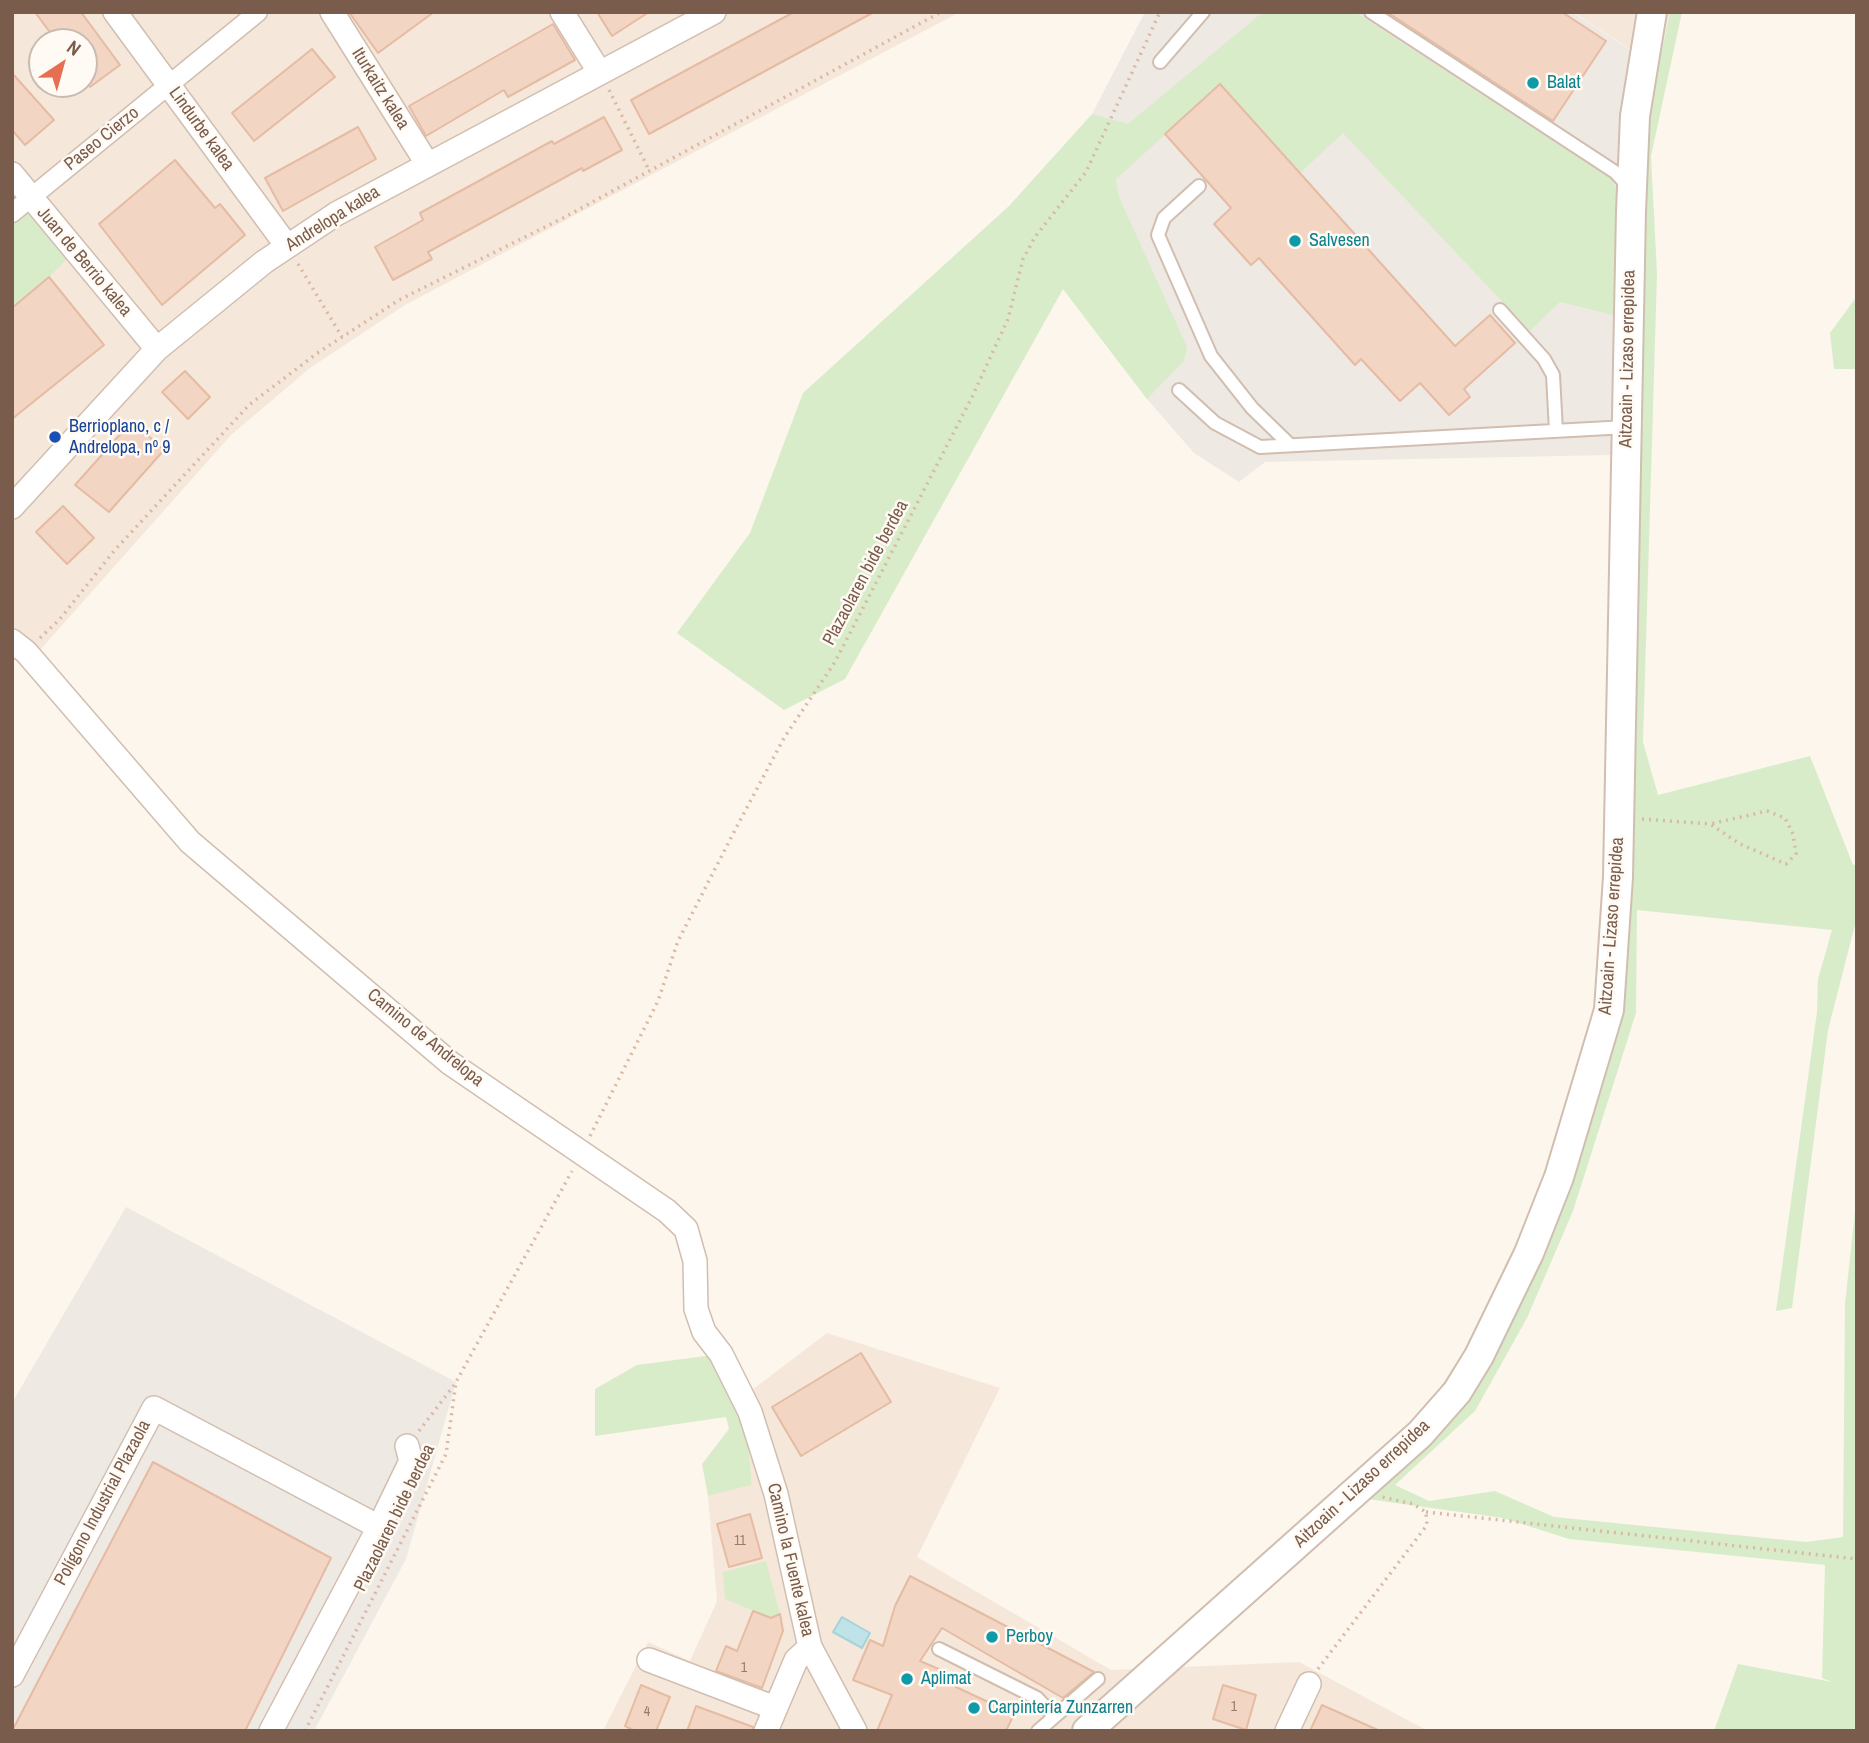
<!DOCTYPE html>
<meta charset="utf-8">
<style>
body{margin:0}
#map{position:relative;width:1869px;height:1743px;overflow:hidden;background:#fdf6ec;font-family:"Archivo Narrow",sans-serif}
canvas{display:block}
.frame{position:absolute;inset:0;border:14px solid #7a5c4d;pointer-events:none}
.north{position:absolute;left:28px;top:28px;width:70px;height:70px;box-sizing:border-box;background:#fffaf3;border:2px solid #cabbb1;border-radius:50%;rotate:36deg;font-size:19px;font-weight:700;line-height:28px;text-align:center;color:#7a5c4d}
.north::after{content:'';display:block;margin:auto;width:24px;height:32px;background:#e76f51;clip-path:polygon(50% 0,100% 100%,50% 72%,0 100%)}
</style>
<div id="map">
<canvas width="1869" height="1743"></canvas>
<div class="frame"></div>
<div class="north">N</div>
</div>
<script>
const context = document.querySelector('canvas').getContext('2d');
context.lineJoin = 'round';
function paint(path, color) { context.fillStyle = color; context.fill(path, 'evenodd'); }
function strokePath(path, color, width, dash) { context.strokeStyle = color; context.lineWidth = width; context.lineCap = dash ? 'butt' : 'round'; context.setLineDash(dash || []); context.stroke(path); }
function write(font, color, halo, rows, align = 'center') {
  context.font = font + ' "Archivo Narrow",sans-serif'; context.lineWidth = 5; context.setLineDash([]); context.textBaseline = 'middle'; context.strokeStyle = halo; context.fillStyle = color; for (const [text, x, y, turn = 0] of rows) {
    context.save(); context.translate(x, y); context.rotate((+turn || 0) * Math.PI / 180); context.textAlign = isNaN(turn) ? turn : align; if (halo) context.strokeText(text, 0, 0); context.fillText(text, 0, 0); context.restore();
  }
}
const residential = new Path2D(`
 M12,12H960L405,305L310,368L231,435L41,649L24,661L12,654ZM42,42H84V84H42Z
 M1573,12H1670L1657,67Z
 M827,1333L1000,1388L917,1557L1111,1670L1299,1662L1428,1731H603L648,1642L690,1661L717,1601L708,1496L752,1485L744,1396Z`);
const industrial = new Path2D(`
 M1145,12H1572L1644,59L1626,463L1612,455L1265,462L1239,482L1194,453L1147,399L1063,289L1092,114Z
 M126,1207L456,1382L406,1559L314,1731H12V1403Z`);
const green = new Path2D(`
 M1263,12H1355L1611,179L1620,195L1613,315L1560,302L1530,331L1343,133L1300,173L1220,85L1116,179L1119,197L1187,347L1184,361L1147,399L1063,289L845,679L784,710L677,633L750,533L803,393L1009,206L1092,114L1128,124Z
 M1670,12H1682L1651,156L1657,274L1643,742L1658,795L1810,756L1853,865L1857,864V917L1828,1030L1792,1308L1776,1311L1817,1012L1818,979L1832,930L1637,910L1636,1013L1573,1211L1527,1318L1475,1411L1395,1485L1429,1501L1495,1491L1554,1517L1806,1542L1843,1537L1845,1304L1857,1193V1731H1714L1738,1664L1832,1682L1822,1678L1825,1565L1569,1539L1503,1518L1346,1496L1434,1397L1529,1253L1584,1101L1616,905L1632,191Z
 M12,174L75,251L49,277L12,308Z
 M1857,296V369H1834L1830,333Z
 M721,1354L744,1396L752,1485L708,1496L702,1464L729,1429L726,1417L595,1436V1389L637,1365Z
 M766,1561L780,1614L771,1618L725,1599L723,1572Z`);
const water = new Path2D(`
 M842,1617L870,1633L862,1648L833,1632Z`);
const building = new Path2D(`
 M35,12H81L120,65L90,87L84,79V42H57Z
 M349,12H434L378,53Z
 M597,12H649L612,36Z
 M794,12H874L649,134L631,100Z
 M1387,12H1562L1606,41L1553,121Z
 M553,24L575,60L508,97L504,90L426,136L409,106Z
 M312,49L335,77L254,141L232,113Z
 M12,73L54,120L25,145L12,130Z
 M1220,84L1455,346L1490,315L1515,343L1464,389L1470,397L1449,415L1420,383L1400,401L1361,359L1355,365L1259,258L1251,265L1214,224L1231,208L1165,134Z
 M604,117L622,150L583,171L582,168L428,252L432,259L393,280L375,247L423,220L420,213L552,141L554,144Z
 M358,127L376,159L283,211L265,178Z
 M175,160L215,208L220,204L245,235L162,305L99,224Z
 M49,277L104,345L12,419V308Z
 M185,371L210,397L188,419L162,392Z
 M132,421L164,450L109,512L75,485Z
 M63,506L94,538L67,564L36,532Z
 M861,1353L891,1402L801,1456L772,1407Z
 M153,1462L331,1558L245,1731H12Z
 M750,1514L762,1558L729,1567L717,1524Z
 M910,1576L1094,1672L1063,1698L942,1628L920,1661L960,1678L956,1687L1014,1714L1006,1731H877L892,1695L853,1680L870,1640L883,1646L895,1606Z
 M753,1611L771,1618L780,1614L783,1631L762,1688L716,1671L726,1646L737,1651Z
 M641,1685L670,1697L656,1731H635L625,1726Z
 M1223,1685L1256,1695L1246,1730L1213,1719Z
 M1322,1705L1380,1731H1310Z
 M696,1706L753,1727L752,1731H687Z`);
const path = new Path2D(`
 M609,90L649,170
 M298,264L342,337
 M40,638L60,619L114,551L249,405L316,354L399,300L563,218L941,12
 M1642,819L1710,824L1740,844L1786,864L1796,854L1793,834L1785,818L1767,811L1710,824
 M590,1136L658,1001L678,941L735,830L784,738L835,662L972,397L1008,319L1023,259L1035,237L1086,172L1160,12
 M419,1431L455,1384
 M1426,1512L1857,1559
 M1318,1669L1427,1525L1426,1512L1413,1504L1382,1497
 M305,1731L446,1454L456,1382L572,1171`);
const service = new Path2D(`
 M1371,12L1615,172L1628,186
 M1160,62L1203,12
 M1199,186L1164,218L1158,235L1211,356L1252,408L1290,445
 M1500,310L1544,359L1553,375L1556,431
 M1179,390L1215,423L1260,447L1627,427
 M939,1649L1037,1698L1054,1716
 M1038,1731L1098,1679`);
const pedestrian = new Path2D(`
 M12,213L258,12`);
const minor = new Path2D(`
 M115,12L287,246
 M332,12L428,165
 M562,12L600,73
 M12,174L157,349
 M12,507L157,349L264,262L336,214L714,12
 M12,641L26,652L190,842L450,1063L667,1211L686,1229L695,1261L696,1309L704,1332L721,1354L750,1412L776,1494L810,1647L855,1731
 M379,1527L411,1461L407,1446
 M649,1660L775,1708
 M12,1675L154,1408L379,1527L271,1731
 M766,1731L796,1660L810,1647
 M1287,1731L1309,1684`);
const tertiary = new Path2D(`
 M1087,1731L1420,1434L1457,1392L1479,1356L1529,1253L1559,1177L1609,1010L1618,877L1631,211L1635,116L1652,12`);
const markers = [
 [1533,83,7,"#0f9aa8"],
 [1295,241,7,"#0f9aa8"],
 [55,437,7,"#1a4fb4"],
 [992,1637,7,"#0f9aa8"],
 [907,1679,7,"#0f9aa8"],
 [974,1708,7,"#0f9aa8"]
];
const numberNames = [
 ["11",740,1541],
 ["1",744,1668],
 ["1",1234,1707],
 ["4",647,1712]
];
const cultureNames = [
 ["Balat",1547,83],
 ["Salvesen",1309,241],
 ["Perboy",1006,1637],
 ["Aplimat",921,1679],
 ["Carpintería Zunzarren",988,1708]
];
const streetNames = [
 ["Iturkaitz kalea",380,89,58],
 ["Lindurbe kalea",201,129,54],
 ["Paseo Cierzo",102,139,-39],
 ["Andrelopa kalea",333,219,-32],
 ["Juan de Berrio kalea",84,262,50],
 ["Aitzoain - Lizaso errepidea",1628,359,-89],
 ["Plazaolaren bide berdea",866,573,-62],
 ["Aitzoain - Lizaso errepidea",1612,926,-86],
 ["Camino de Andrelopa",425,1038,39],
 ["Aitzoain - Lizaso errepidea",1362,1484,-43],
 ["Polígono Industrial Plazaola",103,1503,-62],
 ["Plazaolaren bide berdea",395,1518,-64],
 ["Camino la Fuente kalea",790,1560,77]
];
const transitNames = [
 ["Berrioplano, c /",69,427],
 ["Andrelopa, nº 9",69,448]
];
paint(residential, '#f5e8da');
paint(industrial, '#efe9e4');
paint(green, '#d8ecc9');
paint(water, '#bfe3e8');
strokePath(water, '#a5d3da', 2);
paint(building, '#f3d5c3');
strokePath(building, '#e6bba3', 2);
strokePath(service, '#d1beb0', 16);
strokePath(pedestrian, '#d1beb0', 21);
strokePath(minor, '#d1beb0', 26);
strokePath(tertiary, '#d1beb0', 32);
strokePath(path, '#d9b8a5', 3.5, [2, 5]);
strokePath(service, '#fff', 12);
strokePath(pedestrian, '#fff', 18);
strokePath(minor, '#fff', 23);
strokePath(tertiary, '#fff', 28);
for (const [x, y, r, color] of markers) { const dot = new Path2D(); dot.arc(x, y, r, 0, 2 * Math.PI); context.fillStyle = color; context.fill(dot); strokePath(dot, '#fffaf3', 2.5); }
write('14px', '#987a6a', null, numberNames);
write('18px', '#0d838f', '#fffaf3', cultureNames, 'left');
write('18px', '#7a5c4d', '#fffaf3', streetNames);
write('18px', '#164399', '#fffaf3', transitNames, 'left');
</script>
